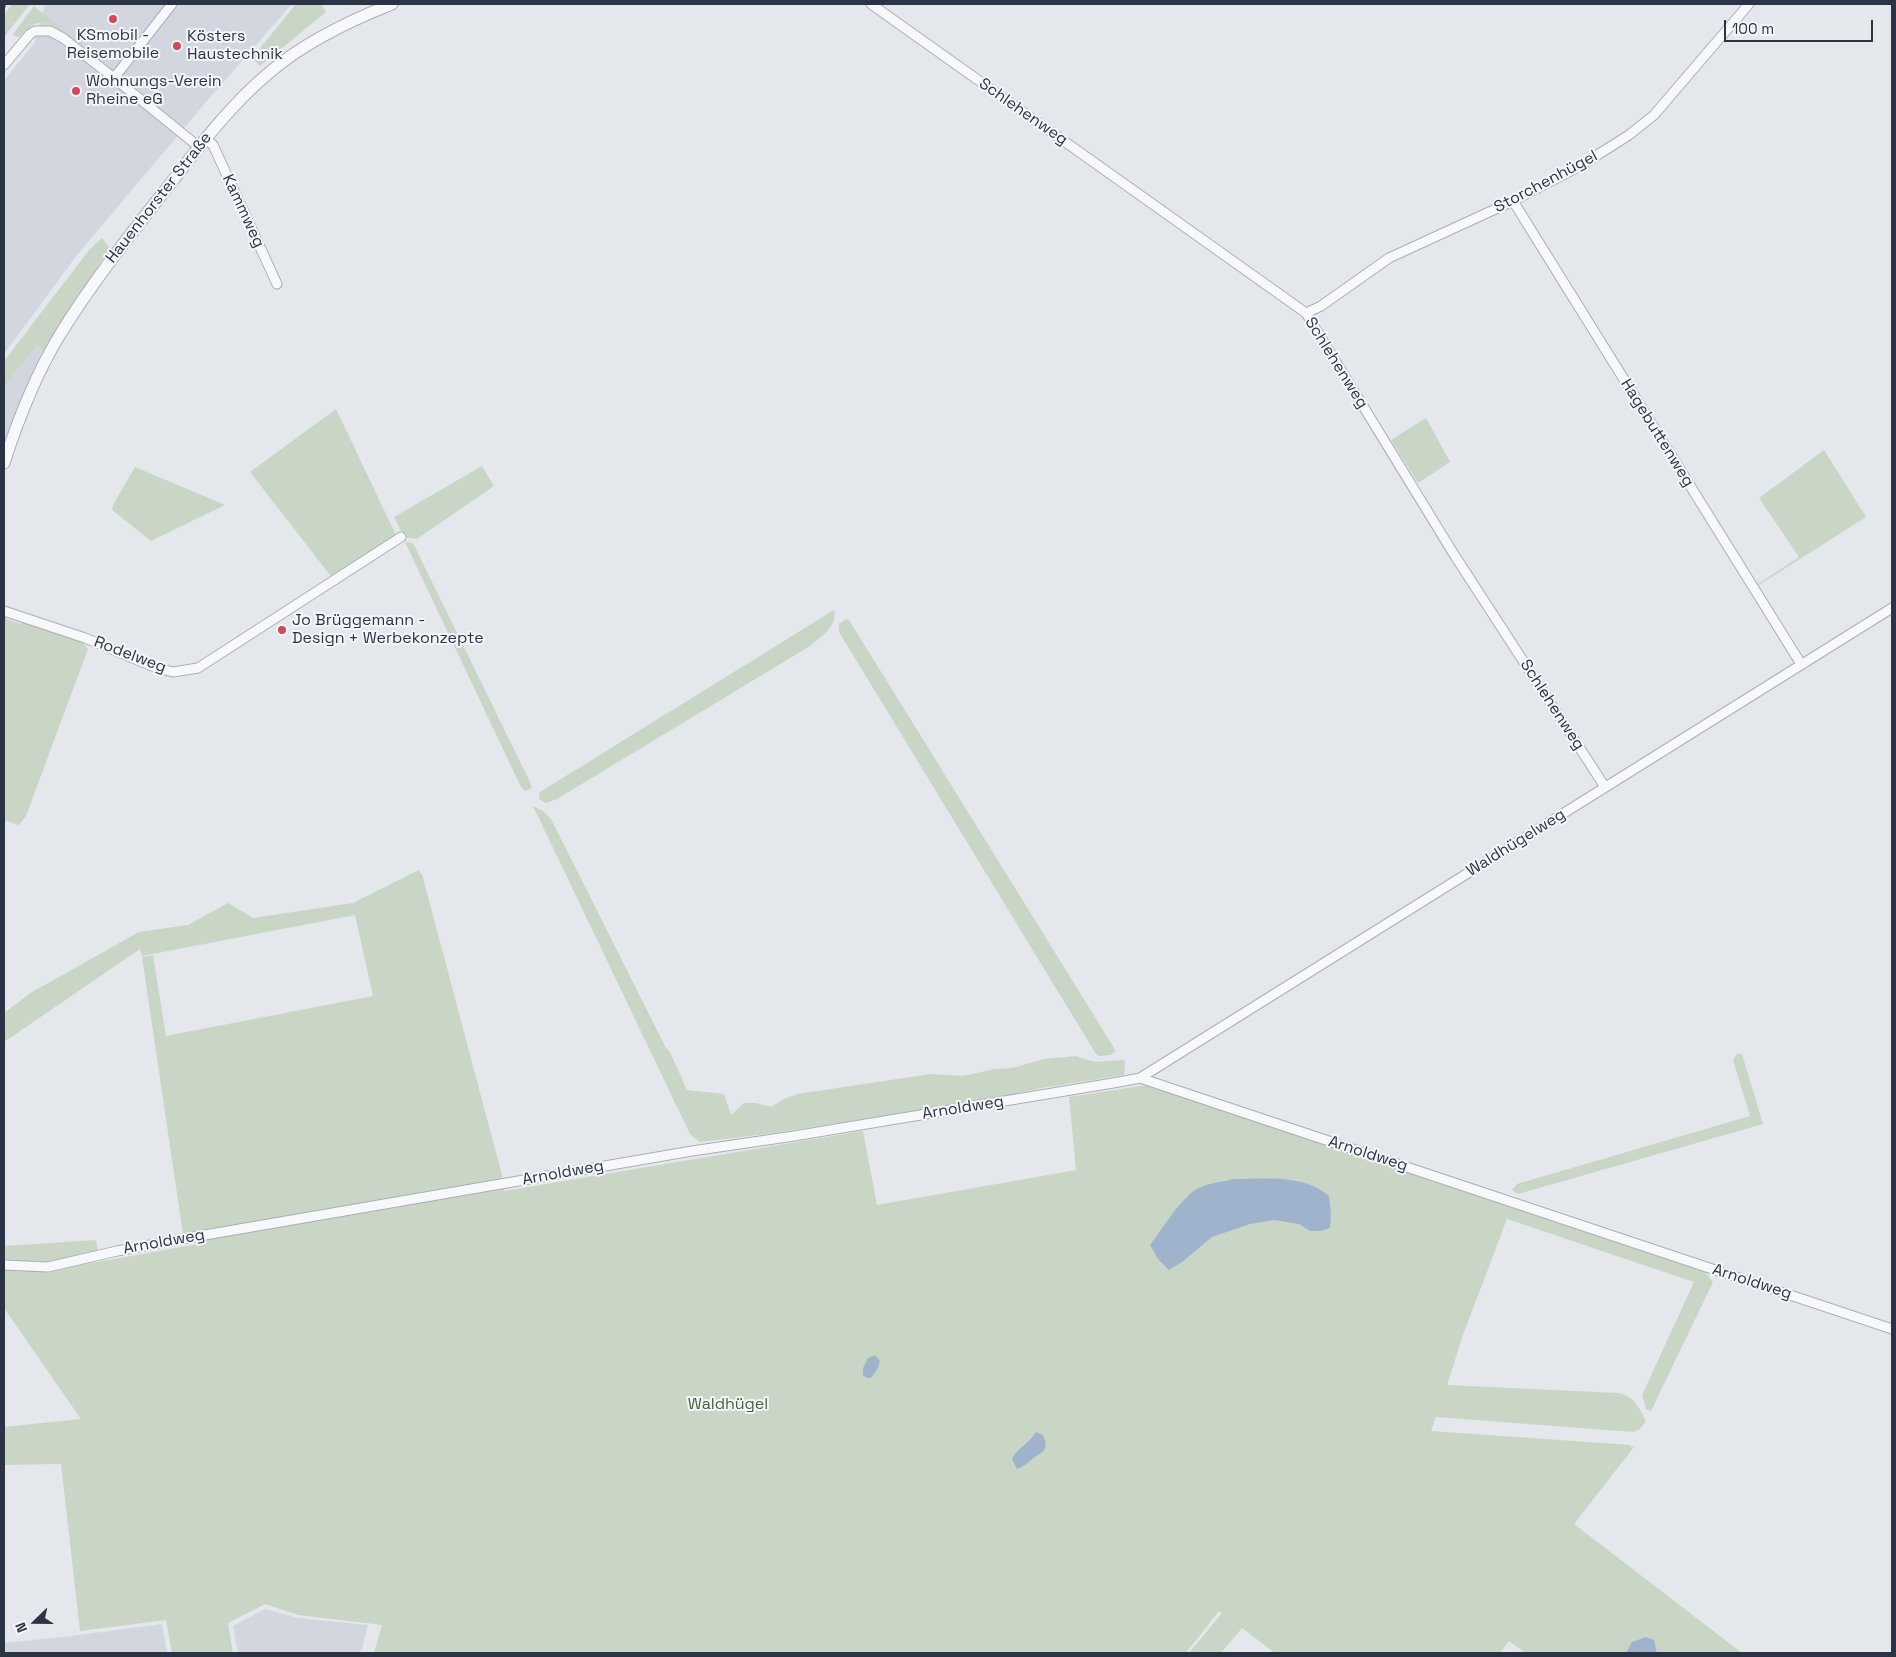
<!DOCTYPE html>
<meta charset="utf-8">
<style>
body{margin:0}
#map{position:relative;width:1896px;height:1657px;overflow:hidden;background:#e4e7ec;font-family:"Space Grotesk",sans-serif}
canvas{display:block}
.frame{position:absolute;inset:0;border:5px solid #2b3445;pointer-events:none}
.north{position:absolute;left:10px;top:1597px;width:50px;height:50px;-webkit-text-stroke:4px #f4f6f9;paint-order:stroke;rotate:248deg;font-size:14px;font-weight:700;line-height:20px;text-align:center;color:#2b3445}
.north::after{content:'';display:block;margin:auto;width:18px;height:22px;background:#2b3445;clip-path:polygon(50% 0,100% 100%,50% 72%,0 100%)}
.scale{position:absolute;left:1724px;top:20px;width:149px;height:22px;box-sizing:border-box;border:2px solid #2b3445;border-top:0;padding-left:6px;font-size:15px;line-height:18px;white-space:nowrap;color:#2b3445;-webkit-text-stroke:4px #f4f6f9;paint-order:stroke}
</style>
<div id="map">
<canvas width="1896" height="1657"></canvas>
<div class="frame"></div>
<div class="north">N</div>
<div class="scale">100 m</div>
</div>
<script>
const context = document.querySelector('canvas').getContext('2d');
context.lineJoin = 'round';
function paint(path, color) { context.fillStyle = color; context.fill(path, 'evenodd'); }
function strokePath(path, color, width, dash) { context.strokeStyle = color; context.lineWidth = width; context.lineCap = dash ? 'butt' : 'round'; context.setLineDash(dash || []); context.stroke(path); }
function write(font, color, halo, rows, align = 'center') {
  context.font = font + ' "Space Grotesk",sans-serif'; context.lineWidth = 4; context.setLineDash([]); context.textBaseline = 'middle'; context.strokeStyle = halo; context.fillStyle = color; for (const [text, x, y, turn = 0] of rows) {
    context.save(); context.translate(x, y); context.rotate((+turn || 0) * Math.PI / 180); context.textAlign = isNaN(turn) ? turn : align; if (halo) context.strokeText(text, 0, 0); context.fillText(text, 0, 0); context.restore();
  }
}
const built = new Path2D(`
 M45,4H292L206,102L77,255L4,354V81L35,42Z
 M37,346L43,351L4,442V387Z
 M265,1609L298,1618L368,1625L362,1649L358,1653H238L233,1626Z
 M162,1624L167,1653H4V1643L72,1636Z`);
const green = new Path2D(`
 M12,4H30L4,37V15Z
 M296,4H321L326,12L260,66L252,58Z
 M34,6L78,42L77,43C54,25 41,10 19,38L13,34Z
 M102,238L110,248L43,351L37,346L4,387V361L90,249Z
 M336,409L395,533V539L333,579L250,472Z
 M1426,418L1450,462L1418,483L1391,440Z
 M1824,450L1866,517L1759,585L1758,584L1799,557L1759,498Z
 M482,466L494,486L417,539L404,537L394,517Z
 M135,467L225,505L151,541L112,510L114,503Z
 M405,542L413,543L530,782L532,788L525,791L520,785Z
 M834,610C838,627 821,636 810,646L557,799L546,803L539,799L540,792Z
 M4,614L6,619L21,624L22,623H29L80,640L88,649L26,816L19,825L4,820Z
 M846,619L849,620L1116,1051L1111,1055L1099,1056L1096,1054L839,632V624Z
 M533,806L543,811L551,819L666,1048L670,1052L687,1090L724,1094L731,1115L744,1103H756L771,1107L784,1099L797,1094L931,1074L962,1076L995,1069L1012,1068L1044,1059L1076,1056L1095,1062L1122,1060L1125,1061L1124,1075L1041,1088L997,1098L774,1133L700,1142L690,1134Z
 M419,870L421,874H422L503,1179L501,1180L504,1191L863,1131L877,1205L1076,1170L1069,1097L1147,1085L1705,1272L1713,1282L1651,1411L1646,1409L1642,1395L1694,1282L1507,1219L1463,1335L1447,1385L1618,1393C1636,1397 1638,1407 1646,1421L1640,1429L1633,1432L1436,1417L1431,1431L1631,1445L1630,1447H1634L1574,1524L1742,1653H1525L1509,1641L1500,1653H1275L1242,1628L1221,1653H1189L1222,1613L1219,1611L1186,1653H374L382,1625L298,1615L265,1604L228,1623L233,1653H172L166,1620L80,1631L61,1464L4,1465V1427L81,1419L4,1308V1267L52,1270L199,1244L197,1232L183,1234L142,957L153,955L166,1036L373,996L355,915L142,956L140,949L4,1042V1013L32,992L139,932L188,925L228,903L253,918L353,903Z
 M1737,1054H1742L1763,1124L1518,1194L1512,1190L1517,1184L1750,1116L1733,1060Z
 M96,1240L98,1252L47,1264L4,1261V1246Z`);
const water = new Path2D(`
 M1234,1179C1265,1179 1304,1174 1329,1196L1331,1213L1330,1228L1321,1231H1310L1299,1224L1275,1220L1250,1224L1212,1237L1182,1262L1169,1270L1158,1259L1150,1245C1162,1229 1180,1200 1195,1190C1206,1183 1222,1182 1234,1179Z
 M875,1355L880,1361L878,1368L871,1378H867L863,1375V1368L868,1358Z
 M1036,1432L1043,1435C1050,1452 1042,1451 1031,1460C1026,1464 1023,1467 1017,1469L1012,1459C1017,1448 1030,1443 1036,1432Z
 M1646,1637L1654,1640L1657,1653H1626L1632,1642Z`);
const minor = new Path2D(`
 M871,4L1306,313L1455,556L1605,787
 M4,65L30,34L35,31H50L63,38L114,78L199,147
 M114,78L172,4
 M206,139L213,145L277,284
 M1513,201L1801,664
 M1306,313L1321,306L1389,258L1513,201L1580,166L1629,135L1654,115L1749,4
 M4,611L85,638L157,668L173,672L198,668L401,537
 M1140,1078L1892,608
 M4,1265L48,1267L117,1251L205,1235L692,1151L794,1136L1119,1082L1140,1078L1892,1329`);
const tertiary = new Path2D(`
 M4,463C18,420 35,376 58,338C90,285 129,236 167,188C199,147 230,105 270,72C305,42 349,21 392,4`);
const rail = new Path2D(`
 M4,7L6,4`);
const markers = [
 [113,19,5,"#d1495b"],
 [177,46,5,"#d1495b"],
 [76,91,5,"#d1495b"],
 [282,630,5,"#d1495b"]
];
const poiNames = [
 ["KSmobil -",113,36,"center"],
 ["Reisemobile",113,54,"center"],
 ["Kösters",187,37],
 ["Haustechnik",187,55],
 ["Wohnungs-Verein",86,82],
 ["Rheine eG",86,100],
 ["Jo Brüggemann -",292,621],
 ["Design + Werbekonzepte",292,639]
];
const streetNames = [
 ["Schlehenweg",1023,112,35],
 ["Storchenhügel",1546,182,-28],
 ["Hauenhorster Straße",159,198,-52],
 ["Kammweg",243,211,65],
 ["Schlehenweg",1336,363,58],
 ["Hagebuttenweg",1657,433,58],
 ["Rodelweg",130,655,21],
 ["Schlehenweg",1552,705,57],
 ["Waldhügelweg",1516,843,-32],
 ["Arnoldweg",963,1108,-9],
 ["Arnoldweg",1368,1154,18],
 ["Arnoldweg",563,1173,-10],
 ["Arnoldweg",164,1242,-10],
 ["Arnoldweg",1752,1282,18]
];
const parkNames = [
 ["Waldhügel",728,1405]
];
paint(built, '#d2d6de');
paint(green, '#c9d6c5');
paint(water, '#9fb4cc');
strokePath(minor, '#a9aeb7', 11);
strokePath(tertiary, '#a9aeb7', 13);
strokePath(minor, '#f7f8fa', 9);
strokePath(tertiary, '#f7f8fa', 11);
strokePath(rail, '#7d8696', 3, [2.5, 5]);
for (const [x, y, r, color] of markers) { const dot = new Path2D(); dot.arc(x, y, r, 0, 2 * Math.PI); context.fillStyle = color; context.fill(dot); strokePath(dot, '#f4f6f9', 2); }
write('16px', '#2b3445', '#f4f6f9', poiNames, 'left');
write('16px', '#2b3445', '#f4f6f9', streetNames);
write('16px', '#3f6138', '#f4f6f9', parkNames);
</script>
